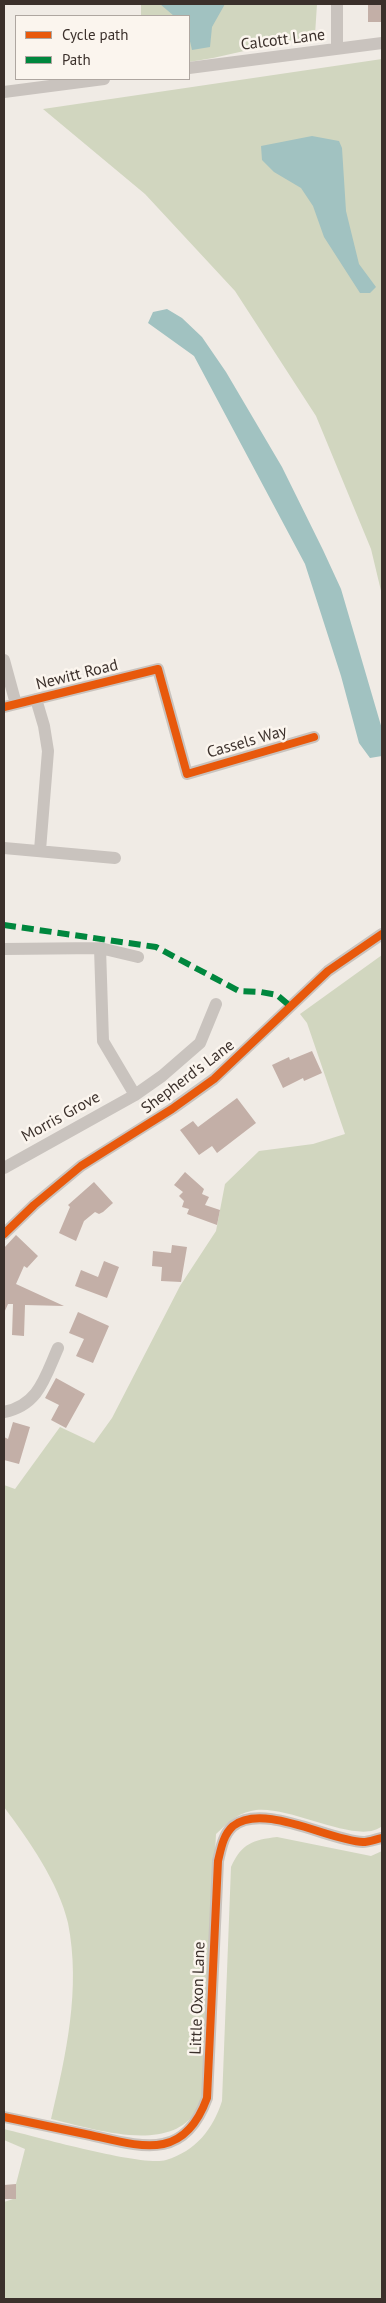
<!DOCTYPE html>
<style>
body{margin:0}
#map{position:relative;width:386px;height:2303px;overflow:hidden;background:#f0ebe5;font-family:"PT Sans",sans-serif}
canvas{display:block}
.frame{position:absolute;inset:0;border:5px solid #3b302b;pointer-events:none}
.legend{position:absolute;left:15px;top:15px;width:175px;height:65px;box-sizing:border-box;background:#fbf5ee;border:1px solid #aea6a0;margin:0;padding:6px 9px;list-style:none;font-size:15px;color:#3b302b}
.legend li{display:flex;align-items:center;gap:10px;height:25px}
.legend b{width:25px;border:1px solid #aea6a0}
</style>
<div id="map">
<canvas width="386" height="2303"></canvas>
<div class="frame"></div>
<ul class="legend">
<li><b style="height:6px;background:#e8590c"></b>Cycle path</li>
<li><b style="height:6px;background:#00873e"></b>Path</li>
</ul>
</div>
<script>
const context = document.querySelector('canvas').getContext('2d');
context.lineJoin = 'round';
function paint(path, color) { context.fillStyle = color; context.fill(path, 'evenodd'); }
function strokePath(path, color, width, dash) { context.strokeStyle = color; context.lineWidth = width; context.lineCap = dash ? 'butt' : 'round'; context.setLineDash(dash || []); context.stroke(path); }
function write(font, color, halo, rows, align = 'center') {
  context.font = font + ' "PT Sans",sans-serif'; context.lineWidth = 5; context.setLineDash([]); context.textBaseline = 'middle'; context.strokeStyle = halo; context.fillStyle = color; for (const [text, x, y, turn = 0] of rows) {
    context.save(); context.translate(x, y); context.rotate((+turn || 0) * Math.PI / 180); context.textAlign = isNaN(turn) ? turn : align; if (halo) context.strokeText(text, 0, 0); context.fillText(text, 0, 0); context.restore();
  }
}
const green = new Path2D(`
 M141,4H317L315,35L213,58L189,62V16H141Z
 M382,59V595L371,549L316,416L235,291L145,194L43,109Z
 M382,955V1826C358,1847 286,1802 251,1811C236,1814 227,1824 216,1834L203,2089C201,2096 200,2106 196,2111C169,2155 91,2128 51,2119C66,2055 81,1989 68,1923C59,1883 28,1839 4,1807V1485L15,1489L60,1427L94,1443L112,1418L180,1286L216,1231L225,1184L259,1151L313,1144L345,1134L307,1023L300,1014Z
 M277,1837L371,1856L382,1851V2299H4V2202L16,2198V2184L25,2149L4,2140V2129C34,2136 142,2167 166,2160C196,2151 213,2129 222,2101L231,1867C242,1843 253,1840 277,1837Z`);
const water = new Path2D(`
 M160,4H225L212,27L210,47L192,50L189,37V16H174Z
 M312,136L339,141L342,148L346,211L359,264L376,287L370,293H360L324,237L313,206L301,188L274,172L262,160L261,146Z
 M167,309L182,318L202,337L226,372L282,467L323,550L341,589L382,729V756L370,758L359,743L341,676L305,564L194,356L148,323L153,312Z`);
const building = new Path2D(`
 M368,4H382V22H368Z
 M312,1051L322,1073L304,1081L303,1078L283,1088L272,1065L289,1057L290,1060Z
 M237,1098L256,1123L217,1153L212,1146L199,1155L180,1130L193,1121L198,1127Z
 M185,1172L204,1189L202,1194L209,1197L205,1205L220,1210L217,1225L187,1214L189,1209L182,1207L184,1201L179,1196L183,1192L174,1185Z
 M94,1182L113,1203L103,1212L99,1214L95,1212L84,1221L76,1241L59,1233L70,1207L68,1205Z
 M16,1235L38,1256L27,1268L24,1266L16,1284L64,1306L25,1305L24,1336L12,1335L13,1304H8L4,1313V1248Z
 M172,1245L187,1247L181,1282L161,1281L162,1267L152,1266L153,1251L171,1253Z
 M104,1261L119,1267L107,1298L75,1286L81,1270L98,1277Z
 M78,1312L109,1326L93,1363L76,1356L84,1339L69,1333Z
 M56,1378L85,1394L66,1428L51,1420L59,1405L45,1398Z
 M13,1422L30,1427L19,1464L4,1460V1437L8,1439Z
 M16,2184V2199H4V2185Z`);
const street = new Path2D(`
 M337,4V49
 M189,68L382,43
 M4,92L104,79
 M4,660L16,704
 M36,699L44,726L48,751L40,850
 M4,707L158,669L187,774L314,737
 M4,848L115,858
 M100,948L103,1041L135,1095
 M4,949L100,948L138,957
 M4,1168L135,1095L162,1076L200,1043L216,1004
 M4,1234L34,1205L81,1166L172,1109L214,1079L328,971L382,934
 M4,1412C39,1405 45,1377 58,1348
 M4,2117C33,2123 61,2129 90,2135C143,2147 184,2161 207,2098L218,1861C221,1849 223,1835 233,1826C263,1802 330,1841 363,1842C369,1842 376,1839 382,1838`);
const quiet = new Path2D(`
 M4,925L156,947L239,991L261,992L277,995L290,1006`);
const cycleway = new Path2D(`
 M4,707L158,669L187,774L314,737
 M4,1234L34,1205L81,1166L172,1109L214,1079L328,971L382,934
 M4,2117C33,2123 61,2129 90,2135C143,2147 184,2161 207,2098L218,1861C221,1849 223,1835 233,1826C263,1802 330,1841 363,1842C369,1842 376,1839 382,1838`);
const streetNames = [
 ["Calcott Lane",283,40,-7],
 ["Newitt Road",77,675,-14],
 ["Cassels Way",247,742,-16],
 ["Shepherd's Lane",188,1077,-37],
 ["Morris Grove",61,1117,-29],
 ["Little Oxon Lane",198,1998,-88]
];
paint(green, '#d1d6bf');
paint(water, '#a1c2c1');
paint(building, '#c3afa7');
strokePath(street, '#c9c3be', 12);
strokePath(quiet, '#00873e', 6, [12, 6]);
strokePath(cycleway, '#e8590c', 8);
write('16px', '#3b302b', '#fbf5ee', streetNames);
</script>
